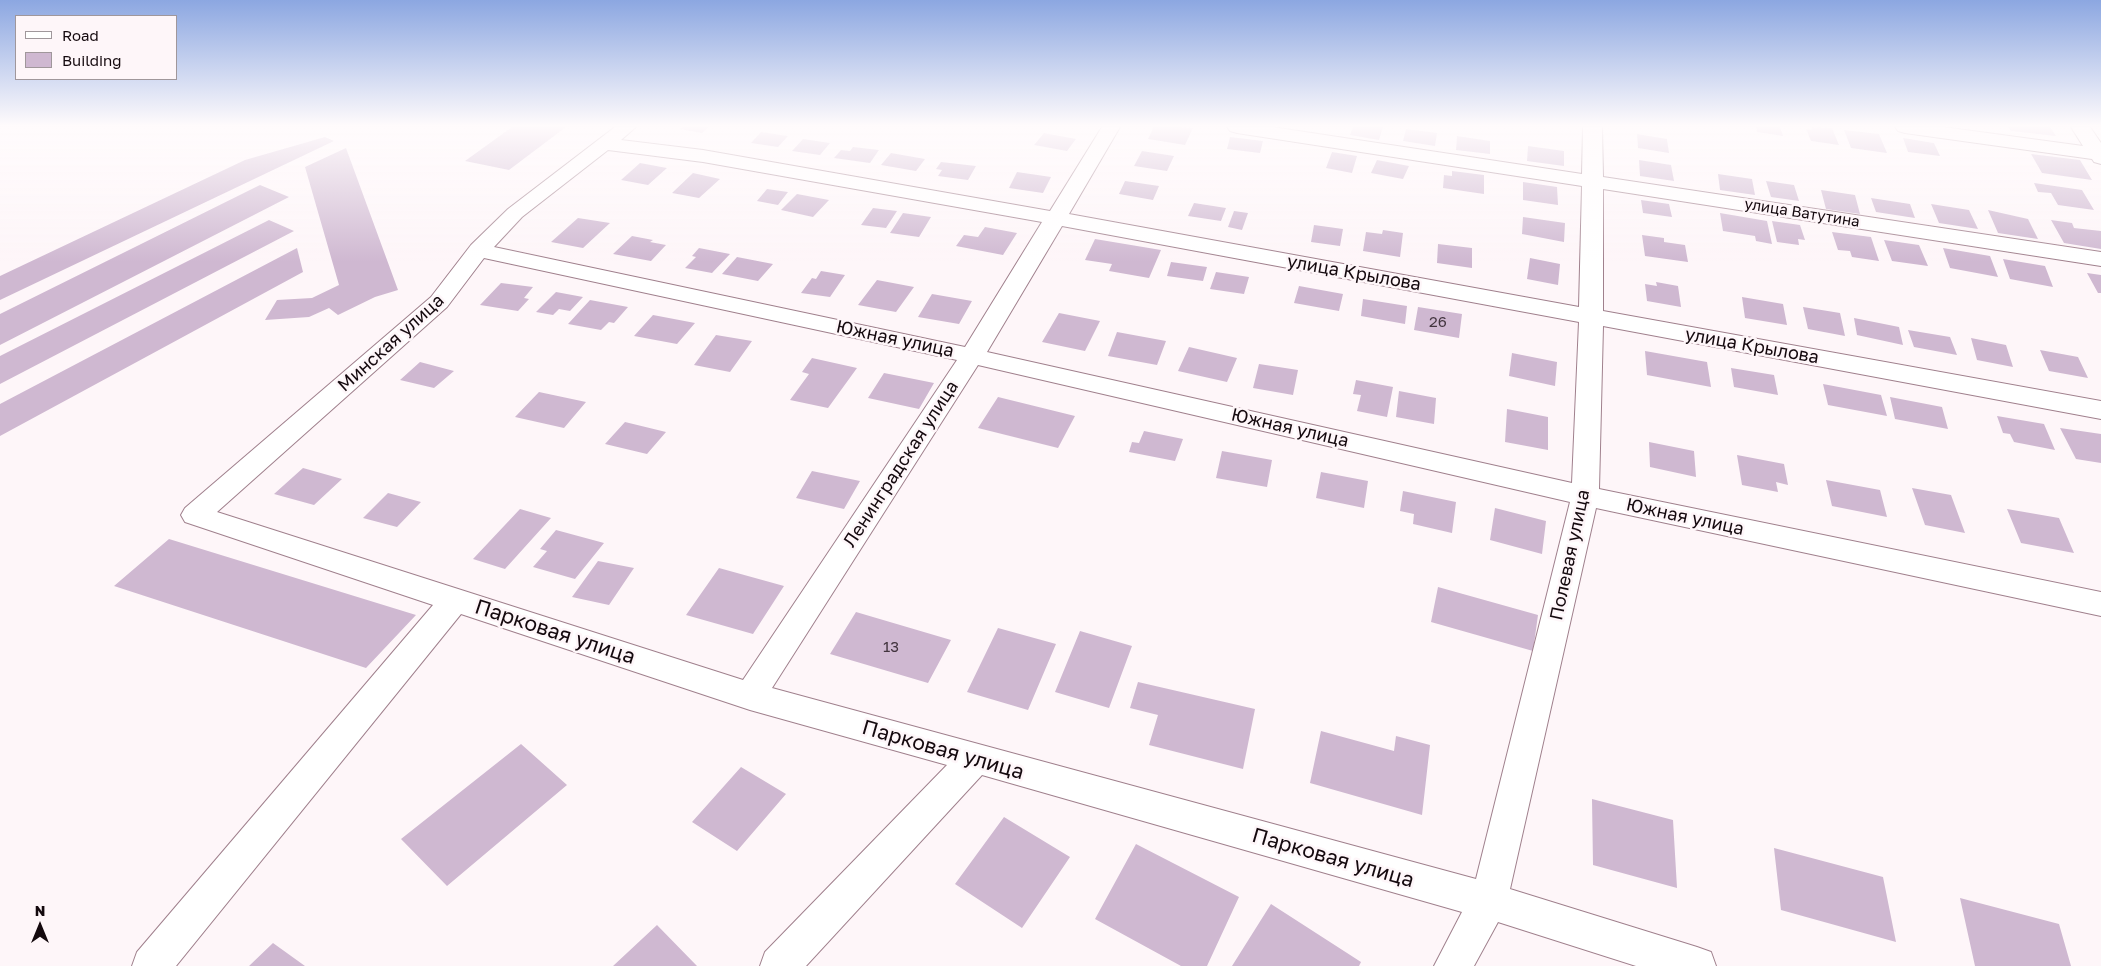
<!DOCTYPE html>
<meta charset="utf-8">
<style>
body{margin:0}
#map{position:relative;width:2101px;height:966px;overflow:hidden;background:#fef6f9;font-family:"Golos Text",sans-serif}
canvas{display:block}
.legend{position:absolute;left:15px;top:15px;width:162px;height:65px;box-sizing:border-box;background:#fef6f9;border:1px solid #a0979b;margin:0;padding:6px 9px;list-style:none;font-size:15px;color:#14090e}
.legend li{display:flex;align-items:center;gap:10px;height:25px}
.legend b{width:25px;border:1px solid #a0979b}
.north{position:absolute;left:15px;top:901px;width:50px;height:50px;-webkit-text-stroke:4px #fef6f9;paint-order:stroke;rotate:0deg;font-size:14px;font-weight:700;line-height:20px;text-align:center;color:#14090e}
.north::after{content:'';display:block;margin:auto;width:18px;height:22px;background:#14090e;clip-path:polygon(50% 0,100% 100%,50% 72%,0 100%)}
</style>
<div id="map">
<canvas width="2101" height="966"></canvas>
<ul class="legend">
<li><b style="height:6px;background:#fff"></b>Road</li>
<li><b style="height:14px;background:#cfb8d1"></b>Building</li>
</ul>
<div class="north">N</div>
</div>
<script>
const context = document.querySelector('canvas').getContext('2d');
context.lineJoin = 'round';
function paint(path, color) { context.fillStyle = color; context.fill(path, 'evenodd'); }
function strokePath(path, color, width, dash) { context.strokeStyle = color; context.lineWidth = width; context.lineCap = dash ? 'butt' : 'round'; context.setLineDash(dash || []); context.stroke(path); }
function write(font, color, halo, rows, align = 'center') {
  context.font = font + ' "Golos Text",sans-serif'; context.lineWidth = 5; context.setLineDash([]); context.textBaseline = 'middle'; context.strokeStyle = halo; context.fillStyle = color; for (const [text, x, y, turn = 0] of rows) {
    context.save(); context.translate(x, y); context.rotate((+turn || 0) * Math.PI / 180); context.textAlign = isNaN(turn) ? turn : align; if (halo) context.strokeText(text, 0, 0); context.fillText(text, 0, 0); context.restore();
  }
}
const building = new Path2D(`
 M512,127H566L509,170L465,161Z
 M683,127H709L702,133L680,129Z
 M1154,127H1180L1193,128L1185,145L1148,139Z
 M1353,127H1383L1379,140L1350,135Z
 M1756,127H1780L1783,136L1757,132Z
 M1811,127L1832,128L1839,145L1811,141L1806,129L1812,130Z
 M2008,127H2050L2056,136L2011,131Z
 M1406,129L1437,133L1435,146L1403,141Z
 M1844,130L1879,134L1887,153L1851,148Z
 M761,132L788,136L778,147L751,143Z
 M1044,133L1076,139L1067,151L1034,145Z
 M1637,134L1667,139L1669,153L1638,148Z
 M1457,136L1490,141V154L1456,150Z
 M325,137L334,141L0,300V276L245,160Z
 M1230,137L1263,141L1260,153L1227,149Z
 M1903,138L1934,143L1940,156L1908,152Z
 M803,139L830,143L820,155L792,151Z
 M1528,146L1564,151V166L1527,161Z
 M853,147L879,150L870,163L834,158L841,150L850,151Z
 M346,148L398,290L375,297L338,315L329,308L309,317L265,320L277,300L312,298L339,285L305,167Z
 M1142,151L1174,156L1167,171L1134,166Z
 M1332,152L1357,156L1352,173L1326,168Z
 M891,153L925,159L916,171L881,165Z
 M2031,154L2080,160L2092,180L2042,173Z
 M1377,160L1409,166L1403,179L1371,173Z
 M1639,160L1671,165L1674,181L1640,176Z
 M941,162L976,166L968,180L938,176L942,170L936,169Z
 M640,163L667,168L648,185L621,180Z
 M1452,171L1484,175V194L1443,188L1444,175L1452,176Z
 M1017,172L1051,177L1043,193L1009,188Z
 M693,173L720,179L699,198L672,193Z
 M1718,174L1752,179L1755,195L1720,190Z
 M1125,181L1159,186L1153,200L1119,194Z
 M1766,181L1794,185L1799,201L1771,197Z
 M1523,182L1557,187L1558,205L1523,200Z
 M2034,183L2082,190L2094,210L2058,205L2051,193L2038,192Z
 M260,185L289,197L0,345V314Z
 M767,189L788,192L778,205L757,201Z
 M1821,190L1855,195L1860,214L1826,209Z
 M797,194L829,200L813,217L781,210Z
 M1871,198L1910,204L1915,218L1876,212Z
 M1641,200L1669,204L1672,217L1643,213Z
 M1194,203L1226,208L1221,221L1188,216Z
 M1931,204L1969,210L1978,229L1939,223Z
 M873,208L897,211L886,228L861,225Z
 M1988,210L2028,219L2038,239L1998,233Z
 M1234,211L1248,213L1242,230L1228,227Z
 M903,213L931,217L919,237L890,233Z
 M1720,213L1767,221L1772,244L1756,241L1755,236L1723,231Z
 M1523,217L1565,223L1564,242L1522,234Z
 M578,218L610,223L583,248L551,242Z
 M269,220L294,231L0,384V356Z
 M2051,220L2072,223L2074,228L2101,231V249L2064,243Z
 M1772,221L1800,225L1805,240L1798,239L1799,245L1777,242Z
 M1314,225L1343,229L1340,246L1311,242Z
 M985,227L1017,233L1003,255L956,246L964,235L978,237Z
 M1383,230L1403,233L1400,257L1363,251L1366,232L1382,234Z
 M1832,232L1871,237L1879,261L1852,257L1850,251L1838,250Z
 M1642,235L1664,238V242L1685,245L1688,262L1645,256Z
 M632,236L653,240L650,242L666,245L651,261L613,254Z
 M1095,239L1161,250L1149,278L1109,271L1112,264L1085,260Z
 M1884,240L1919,245L1928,266L1892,261Z
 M1438,244L1472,248V268L1437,263Z
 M297,248L303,272L0,436V404Z
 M699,248L730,254L712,273L685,268L696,257L692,256Z
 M1943,248L1990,256L1998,277L1950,268Z
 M737,257L773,264L758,281L722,274Z
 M1530,258L1560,264L1558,285L1527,279Z
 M2003,259L2045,266L2053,287L2010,279Z
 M1171,262L1207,267L1203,281L1167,276Z
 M821,271L845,275L830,297L801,293L812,278L816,279Z
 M1216,272L1249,277L1244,294L1210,289Z
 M2087,273L2101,275V293H2098Z
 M877,280L914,287L896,312L858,305Z
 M1656,282L1678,286L1681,307L1647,301L1645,284L1657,286Z
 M501,283L533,287L524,298L529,299L518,311L480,305Z
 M1299,286L1343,294L1339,311L1294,303Z
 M556,292L583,297L570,311L559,309L553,315L536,312Z
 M932,294L972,301L959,324L918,317Z
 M1742,297L1783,304L1787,325L1745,318Z
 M1363,299L1407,306L1405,324L1361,316Z
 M590,300L628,307L614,323L609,322L601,330L568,324Z
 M1418,307L1462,314L1459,338L1414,330Z
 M1803,307L1840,313L1845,336L1808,329Z
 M1059,313L1100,321L1085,351L1042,342Z
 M653,315L695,323L677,344L634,336Z
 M1854,318L1899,327L1903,345L1857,335Z
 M1908,330L1950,337L1957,355L1914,347Z
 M1117,332L1166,341L1157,365L1108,356Z
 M716,335L752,341L730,372L694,365Z
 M1971,338L2006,345L2013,367L1977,360Z
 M1189,347L1237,358L1227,382L1178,371Z
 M2040,350L2078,357L2088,378L2049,371Z
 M1645,351L1707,362L1711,387L1647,375Z
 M1512,353L1557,362L1555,386L1509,376Z
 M812,358L857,368L828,408L790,400L809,374L802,372Z
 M420,362L454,371L434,388L400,380Z
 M1259,364L1298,370L1293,395L1253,388Z
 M1731,368L1774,375L1778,395L1734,387Z
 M884,373L934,383L919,409L868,398Z
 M1356,380L1393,387L1387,417L1357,411L1361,395L1353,394Z
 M1823,384L1881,395L1887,416L1828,405Z
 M1399,391L1436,398L1434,424L1396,417Z
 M539,392L586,402L564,428L515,417Z
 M998,397L1075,416L1058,448L978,428Z
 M1890,397L1942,407L1948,429L1895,419Z
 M1507,409L1548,417V450L1505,442Z
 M1997,416L2044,424L2055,450L2014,442L2010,434L2003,433Z
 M625,422L666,432L647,454L605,444Z
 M2060,428L2101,434V463L2076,459Z
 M1144,431L1183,439L1175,461L1129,452L1132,442L1139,443Z
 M1649,442L1694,451L1696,477L1650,467Z
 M1222,451L1272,460L1267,487L1216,478Z
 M1737,455L1784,464L1788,485L1776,482L1778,492L1742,485Z
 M303,468L342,479L314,505L274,494Z
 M812,471L860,481L844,509L796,498Z
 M1321,472L1368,481L1364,508L1316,498Z
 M1826,480L1880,490L1887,517L1832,506Z
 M1912,488L1951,495L1965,533L1925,525Z
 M1403,491L1456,502L1452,533L1413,524L1414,514L1400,511Z
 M388,493L421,502L397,527L363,518Z
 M1495,508L1546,521L1542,554L1490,540Z
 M520,509L551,518L505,569L473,559Z
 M2007,509L2059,518L2074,553L2021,543Z
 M556,530L604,543L575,579L533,567L547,551L540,549Z
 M169,539L416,615L366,668L114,586Z
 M598,561L634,568L609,605L572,597Z
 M719,568L784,586L753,634L686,615Z
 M1438,587L1538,615L1533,651L1431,622Z
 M856,612L951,640L928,683L830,654Z
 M998,628L1056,644L1028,710L967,692Z
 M1080,631L1132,646L1109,708L1055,692Z
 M1138,682L1255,709L1243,769L1149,745L1158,715L1130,708Z
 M1321,731L1394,751L1396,736L1430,745L1422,815L1310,783Z
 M521,744L567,785L447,886L401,839Z
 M741,767L786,794L737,851L692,822Z
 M1592,799L1673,820L1677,888L1593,865Z
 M1004,817L1070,857L1022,928L955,884Z
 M1136,844L1239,897L1207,966H1181L1095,919Z
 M1774,848L1883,877L1896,942L1781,910Z
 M1960,898L2059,924L2071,966H1975Z
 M1271,904L1361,962L1359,966H1232Z
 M657,925L697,966H613Z
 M273,943L305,966H249Z`);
const minor = new Path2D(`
 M615,127H636L621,140L703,150L1050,211L1102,127H1120L1069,214L1579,307L1582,186L1237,133L1230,131L1227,127H1272L1582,174L1583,127H1602L1603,177L2101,252V266L1603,189V311L2101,401V419L1603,326L1599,489L2101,592V616L1596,508L1510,889L1697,947L1711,952L1716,966H1636L1498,922L1474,966H1434L1462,912L982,775L806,966H760L765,952L947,765L750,710L461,614L176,966H132L137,952L433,605L185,522L181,515L185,508L431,297L471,245L508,209ZM608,150L703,162L1042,222L965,347L494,247L522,217ZM1062,226L1579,322L1572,483L987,352ZM484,258L957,360L743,680L217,512L447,307ZM978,365L1570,502L1476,879L772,688Z
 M1895,127H1943L2083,146L2071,127H2090L2101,143V164L2094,162L2092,159L1905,133L1898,131Z`);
const farStreetnames = [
 ["улица Ватутина",1802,213,9]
];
const numberNames = [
 ["26",1438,322],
 ["13",891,647]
];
const streetNames = [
 ["улица Крылова",1354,273,10],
 ["Южная улица",895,339,12],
 ["Минская улица",391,343,-42],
 ["улица Крылова",1752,346,10],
 ["Южная улица",1290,428,13],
 ["Ленинградская улица",901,464,-57],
 ["Южная улица",1685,517,12],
 ["Полевая улица",1570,555,-78]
];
const nearStreetnames = [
 ["Парковая улица",555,632,18],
 ["Парковая улица",943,750,16],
 ["Парковая улица",1333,858,16]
];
paint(building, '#cfb8d1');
strokePath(minor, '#a0808d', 2);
paint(minor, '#fff');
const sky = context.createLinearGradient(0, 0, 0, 262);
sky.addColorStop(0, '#8ca7e1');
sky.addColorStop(0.48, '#fffbfc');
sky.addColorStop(1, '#fffbfc00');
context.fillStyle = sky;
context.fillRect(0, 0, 2101, 262);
write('15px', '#14090e', '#fef6f9', farStreetnames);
write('15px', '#43353f', null, numberNames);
write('18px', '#14090e', '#fef6f9', streetNames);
write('21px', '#14090e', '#fef6f9', nearStreetnames);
</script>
